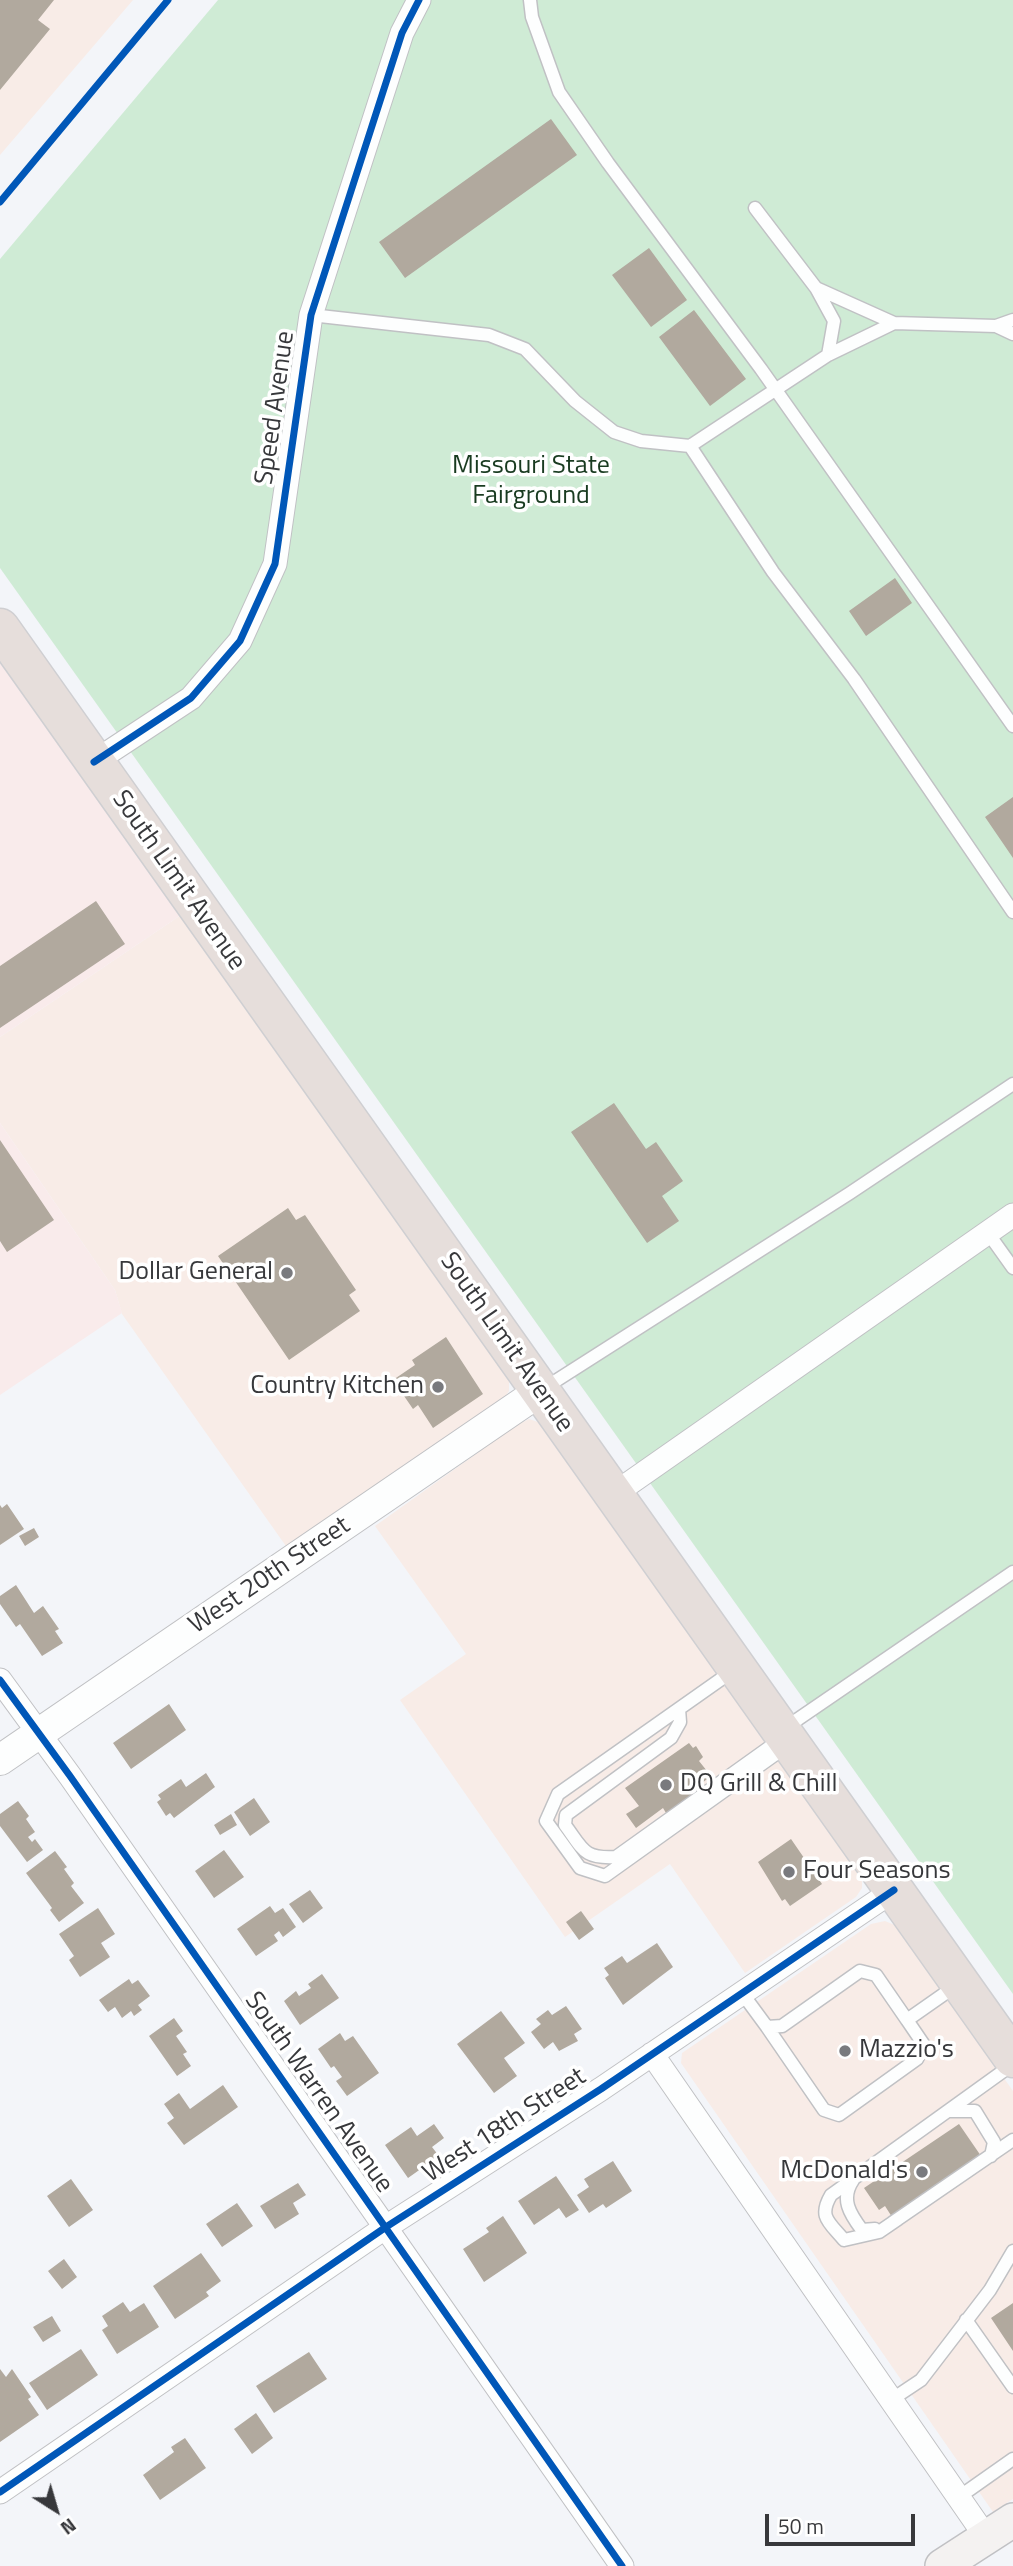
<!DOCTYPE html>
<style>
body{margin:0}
#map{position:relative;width:1013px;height:2566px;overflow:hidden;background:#f3f5f9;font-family:"Titillium Web",sans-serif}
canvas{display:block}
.north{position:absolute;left:21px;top:2475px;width:70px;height:70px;-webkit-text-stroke:5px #fff;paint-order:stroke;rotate:143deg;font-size:19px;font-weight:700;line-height:28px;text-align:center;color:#37383b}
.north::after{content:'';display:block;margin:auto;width:24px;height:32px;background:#37383b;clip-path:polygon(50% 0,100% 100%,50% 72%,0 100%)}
.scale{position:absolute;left:765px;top:2514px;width:150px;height:32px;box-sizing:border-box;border:4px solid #37383b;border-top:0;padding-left:9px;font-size:21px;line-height:24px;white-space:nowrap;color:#37383b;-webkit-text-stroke:5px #fff;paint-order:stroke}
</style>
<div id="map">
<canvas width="1013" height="2566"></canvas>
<div class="north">N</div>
<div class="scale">50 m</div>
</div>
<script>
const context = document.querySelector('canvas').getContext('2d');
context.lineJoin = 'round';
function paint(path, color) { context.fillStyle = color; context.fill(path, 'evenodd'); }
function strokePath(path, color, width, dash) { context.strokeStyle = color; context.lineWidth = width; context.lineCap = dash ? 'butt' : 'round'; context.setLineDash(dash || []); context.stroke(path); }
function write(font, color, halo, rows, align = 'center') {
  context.font = font + ' "Titillium Web",sans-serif'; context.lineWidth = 7; context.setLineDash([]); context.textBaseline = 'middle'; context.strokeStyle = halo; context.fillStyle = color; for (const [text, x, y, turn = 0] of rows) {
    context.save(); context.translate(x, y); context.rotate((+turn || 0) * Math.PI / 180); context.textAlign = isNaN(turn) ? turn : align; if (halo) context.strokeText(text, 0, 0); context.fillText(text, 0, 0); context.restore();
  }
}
const commercial = new Path2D(`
 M0,0H133L0,155Z
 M181,915L276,1046L509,1381V1391L503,1400L288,1549L122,1314L115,1290L0,1123V1037Z
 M529,1419L541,1423L862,1876V1888L856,1897L745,1973L670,1864L565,1937L400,1700L466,1654L375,1526L515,1426Z
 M885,1921L897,1926L1013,2091V2499L993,2512L681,2063L682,2053L871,1924Z`);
const industrial = new Path2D(`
 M0,657L181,915L0,1037Z
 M0,1123L115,1290L122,1313L0,1395Z`);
const green = new Path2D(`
 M218,0H1013V1994L0,568V259Z`);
const building = new Path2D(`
 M0,0H54L38,20L50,29L0,90Z
 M551,119L577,155L405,278L379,242Z
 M649,248L687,300L651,327L612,275Z
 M694,310L746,379L710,406L659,337Z
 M895,578L912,603L866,636L849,611Z
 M1013,797V858L985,817Z
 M96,901L125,944L0,1028V966Z
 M614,1103L646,1149L656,1142L683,1181L662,1196L679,1221L647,1243L571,1132Z
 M0,1140L54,1220L7,1252L0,1241Z
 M288,1208L296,1220L305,1215L356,1290L349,1295L360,1311L289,1360L218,1256Z
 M446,1337L483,1394L433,1428L418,1405L413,1409L393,1380L415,1365L412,1360Z
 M7,1504L24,1529L0,1545V1505L2,1508Z
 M34,1528L39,1537L25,1546L19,1536Z
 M16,1585L34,1613L43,1606L59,1629L55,1631L63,1643L42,1656L20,1624L16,1627L0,1604V1596Z
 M169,1704L186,1730L131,1769L113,1743Z
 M689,1743L693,1748L696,1746L703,1757L699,1761L711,1776L702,1783L704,1786L666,1813L663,1808L636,1828L626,1814L639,1806L625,1788Z
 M206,1773L215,1787L174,1818L170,1813L166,1816L157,1802L161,1799L158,1795L181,1779L186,1787Z
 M254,1798L270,1822L250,1836L234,1812Z
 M18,1801L29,1816L26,1819L35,1832L28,1837L32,1842L35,1839L43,1850L27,1862L0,1826V1814Z
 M231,1814L237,1825L220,1835L214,1825Z
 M791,1839L822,1884L790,1906L785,1899L782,1901L758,1862Z
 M224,1850L244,1877L214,1898L195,1871Z
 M55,1851L67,1867L64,1869L74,1883L71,1886L84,1903L59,1922L50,1910L52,1908L26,1873Z
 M310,1890L323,1908L303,1923L289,1904Z
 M270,1906L275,1913L283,1908L296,1927L283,1937L279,1931L274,1935L278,1941L256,1956L237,1929Z
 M98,1908L115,1934L101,1943L110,1957L80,1977L69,1960L74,1956L59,1934Z
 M581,1911L594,1929L579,1940L566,1922Z
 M657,1943L673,1967L623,2005L605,1978L609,1975L604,1968L622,1956L627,1963Z
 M322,1974L339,1998L300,2025L284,2001L296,1991L299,1996L311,1988L308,1984Z
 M129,1979L132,1984L138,1980L150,1996L138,2005L142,2010L134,2016L131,2011L122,2018L115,2007L108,2012L99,2000Z
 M566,2006L582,2029L574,2034L578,2041L559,2051L553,2042L544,2049L531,2032L541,2024L536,2019L548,2010L552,2015Z
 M501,2011L525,2043L504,2058L517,2076L494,2093L457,2044Z
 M174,2018L183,2031L176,2036L187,2052L183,2054L191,2066L177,2076L149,2036Z
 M340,2033L345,2041L353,2036L379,2073L347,2096L336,2081L342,2077L334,2066L331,2068L318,2049Z
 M223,2085L238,2107L184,2145L167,2123L174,2118L164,2104L179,2093L190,2109Z
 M434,2124L444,2138L432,2147L439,2156L408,2178L385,2145L411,2127L417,2136Z
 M959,2124L981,2156L892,2217L885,2206L879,2210L864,2188Z
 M613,2161L632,2191L606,2208L603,2204L589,2213L577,2195L589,2187L584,2179Z
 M556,2176L579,2210L566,2218L559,2208L534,2225L518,2201Z
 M71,2179L93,2210L69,2227L47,2196Z
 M298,2183L306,2195L293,2203L299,2214L275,2229L260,2206Z
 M237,2203L253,2226L222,2247L206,2224Z
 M503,2216L527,2253L484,2282L463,2249L489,2232L486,2228Z
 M201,2253L221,2281L206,2292L209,2296L175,2319L153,2286Z
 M64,2259L77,2277L62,2289L48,2271Z
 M123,2302L130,2312L144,2303L159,2327L117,2354L102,2330L108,2326L102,2316Z
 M1013,2303V2351L991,2318Z
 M52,2316L61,2331L43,2342L33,2327Z
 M81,2349L98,2375L47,2410L29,2383Z
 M309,2352L327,2379L274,2413L256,2386Z
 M0,2369L6,2377L12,2369L31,2397L28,2399L39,2415L0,2442Z
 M256,2413L273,2438L252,2454L234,2429Z
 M185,2438L206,2468L160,2500L143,2475L174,2452L171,2447Z`);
const service = new Path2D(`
 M530,0L532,17L559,92L608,163L761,369L1013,726
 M755,208L816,288L894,323L996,326L1013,334
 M311,315L489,335L525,349L575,401L614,432L641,441L690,446L773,572L854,679L1013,912
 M996,326L1013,320
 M828,355L894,323
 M690,446L828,355L834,321L816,288
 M988,1233L1013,1268
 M543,1389L850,1193L1013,1084
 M734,1670L558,1794L546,1821L580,1868L605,1876L787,1746
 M679,1709L680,1722L671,1738L566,1815L565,1825C583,1849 583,1859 616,1857L781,1739
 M785,1728L1013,1572
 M742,1993L767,2027L782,2026L860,1971L876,1975L907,2020L957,1985
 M767,2027L824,2110L839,2115L917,2059L924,2045L907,2020
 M949,2111H975L994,2142L991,2156
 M853,2180C840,2199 850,2214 862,2230L875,2229
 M898,2219L879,2232L844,2240C829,2222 818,2217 831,2195L1013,2064
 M892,2223L1013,2140
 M966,2320L1013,2387
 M891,2400L921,2380L990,2290L1013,2251
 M959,2497L1013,2459`);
const minor = new Path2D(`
 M94,762L191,698L240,641L275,564L311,315L402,33L419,0
 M614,1494L1013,1215
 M0,1680L70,1776L622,2566
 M652,2054L986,2537
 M0,2492L386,2227L601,2089L894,1890`);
const tertiary = new Path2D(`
 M0,1760L540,1391`);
const secondary = new Path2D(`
 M942,2566L1013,2520`);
const trunk = new Path2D(`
 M0,628L1013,2058`);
const cycleway = new Path2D(`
 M0,202L168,0
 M94,762L191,698L240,641L275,564L311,315L402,33L419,0
 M0,1680L70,1776L622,2566
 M0,2492L386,2227L601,2089L894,1890`);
const markers = [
 [287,1273,7,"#797a7e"],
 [438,1387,7,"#797a7e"],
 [666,1785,7,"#797a7e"],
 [789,1872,7,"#797a7e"],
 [845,2051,7,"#797a7e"],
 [922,2172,7,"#797a7e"]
];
const streetNames = [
 ["Speed Avenue",276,408,-82],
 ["South Limit Avenue",178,881,55],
 ["South Limit Avenue",506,1343,55],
 ["West 20th Street",270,1576,-34],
 ["South Warren Avenue",318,2093,55],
 ["West 18th Street",505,2126,-33]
];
const parkNames = [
 ["Missouri State",531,467],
 ["Fairground",531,497]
];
const poiNames = [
 ["Dollar General",273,1273],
 ["Country Kitchen",424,1387],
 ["DQ Grill & Chill",680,1785,"left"],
 ["Four Seasons",803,1872,"left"],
 ["Mazzio's",859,2051,"left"],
 ["McDonald's",908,2172]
];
paint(commercial, '#f8ece7');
paint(industrial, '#f9ebeb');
paint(green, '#cfebd5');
paint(building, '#b1a99e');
strokePath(service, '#c0c1c4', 15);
strokePath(minor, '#c0c1c4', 25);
strokePath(tertiary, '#c0c1c4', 32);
strokePath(secondary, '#c0c1c4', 36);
strokePath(trunk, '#cfcfd2', 41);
strokePath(service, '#fdfefe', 12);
strokePath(minor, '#fdfefe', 23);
strokePath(tertiary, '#fdfefe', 30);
strokePath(secondary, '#f4f2f1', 33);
strokePath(trunk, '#e6dedb', 38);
strokePath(cycleway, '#0057b8', 7);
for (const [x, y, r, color] of markers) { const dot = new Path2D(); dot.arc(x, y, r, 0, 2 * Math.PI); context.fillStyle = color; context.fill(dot); strokePath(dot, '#fff', 2.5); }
write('26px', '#37383b', '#fff', streetNames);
write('26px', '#193b20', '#fff', parkNames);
write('26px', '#37383b', '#fff', poiNames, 'right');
</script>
